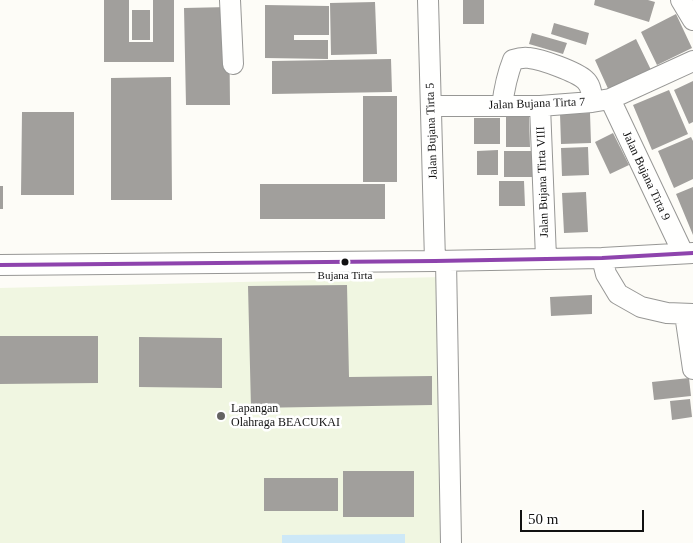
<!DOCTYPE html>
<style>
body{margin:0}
#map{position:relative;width:693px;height:543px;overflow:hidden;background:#fdfcf7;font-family:Georgia,serif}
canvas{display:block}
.scale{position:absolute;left:520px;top:510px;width:124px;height:22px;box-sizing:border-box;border:2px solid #111;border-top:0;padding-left:6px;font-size:15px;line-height:18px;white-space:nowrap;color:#111;-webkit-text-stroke:4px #fff;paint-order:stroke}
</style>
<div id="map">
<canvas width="693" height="543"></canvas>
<div class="scale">50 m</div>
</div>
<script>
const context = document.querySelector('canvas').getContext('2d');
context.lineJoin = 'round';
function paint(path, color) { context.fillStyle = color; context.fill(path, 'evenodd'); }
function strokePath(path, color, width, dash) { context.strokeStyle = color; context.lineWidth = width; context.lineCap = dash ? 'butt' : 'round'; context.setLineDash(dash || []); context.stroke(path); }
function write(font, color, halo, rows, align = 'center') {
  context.font = font + ' Georgia,serif'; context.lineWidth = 5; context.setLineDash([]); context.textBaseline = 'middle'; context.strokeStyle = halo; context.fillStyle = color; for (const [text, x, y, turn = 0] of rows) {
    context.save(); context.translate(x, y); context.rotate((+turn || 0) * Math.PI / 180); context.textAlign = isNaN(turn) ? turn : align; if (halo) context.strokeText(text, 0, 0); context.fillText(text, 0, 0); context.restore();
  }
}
const pitch = new Path2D(`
 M442,277V543H0V288Z`);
const water = new Path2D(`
 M405,534V543H282V535Z`);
const building = new Path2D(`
 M104,0H129V42H153V0H174V62H104Z
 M463,0H484V24H463Z
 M595,0H648L655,2L649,22L594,5Z
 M375,2L377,54L331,55L330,3Z
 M265,5L329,6V35H294V40H328V59L265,58Z
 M229,7L230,105H186L184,8Z
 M132,10H150V40H132Z
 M676,14L692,48L657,65L641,32Z
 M554,23L589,33L586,45L551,34Z
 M532,33L567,43L563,54L529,44Z
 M636,39L652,72L610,93L595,60Z
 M391,59L392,92L272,94V61Z
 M171,77L172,200H111V78Z
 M693,81V122L689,124L674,90Z
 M669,90L688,134L652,150L633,105Z
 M363,96H397V182H363Z
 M22,112H74V195H21Z
 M590,113L591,143L561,144L560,114Z
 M529,115L530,147H506V116Z
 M474,118H500V144H474Z
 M613,133L629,165L610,174L595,142Z
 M691,137L693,141V179L674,188L658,151Z
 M588,147L589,175L562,176L561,148Z
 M498,150V175H477V151Z
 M504,151H532V177H504Z
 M499,181H524L525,206H499Z
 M260,184H385V219H260Z
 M0,186H3V209H0Z
 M693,187V235L676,194Z
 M586,192L588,232L564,233L562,193Z
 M347,285L349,377L432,376V405L251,408L248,286Z
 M592,295V314L551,316L550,297Z
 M0,336H98V383L0,384Z
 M139,337L222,338V388L139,387Z
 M689,378L691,396L654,400L652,382Z
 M690,399L692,417L672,420L670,401Z
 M343,471H414V517H343Z
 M264,478H338V511H264Z`);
const minor = new Path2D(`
 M230,0L233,64
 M428,0L435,261
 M681,0L693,20
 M610,99L683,253
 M432,106H540L592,102L610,99L693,61
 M502,106C504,90 507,75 513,60C519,58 523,57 529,58C541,59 577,72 585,80C591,85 592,95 592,102
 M540,106L546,258
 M602,258L606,274L618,294L641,307L667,313L693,314
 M446,261L451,543
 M0,265L435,261L602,258L693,253
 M685,314L693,369`);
const bus1 = new Path2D(`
 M0,265L435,261L602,258L693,253`);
const markers = [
 [345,262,4.5,"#111"],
 [221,416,5,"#646362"]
];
const busNames = [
 ["Bujana Tirta",345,276]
];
const streetNames = [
 ["Jalan Bujana Tirta 7",537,104,-2],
 ["Jalan Bujana Tirta 5",432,131,-92],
 ["Jalan Bujana Tirta 9",646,176,65],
 ["Jalan Bujana Tirta VIII",543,182,-92]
];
const poiNames = [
 ["Lapangan",231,409],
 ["Olahraga BEACUKAI",231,423]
];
paint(pitch, '#f0f6e1');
paint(water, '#cde8f7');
paint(building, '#a19f9c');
strokePath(minor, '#979795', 22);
strokePath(minor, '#fffffe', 20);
strokePath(bus1, '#8e44ad', 4);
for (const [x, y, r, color] of markers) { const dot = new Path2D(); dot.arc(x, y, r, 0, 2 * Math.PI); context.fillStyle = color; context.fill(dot); strokePath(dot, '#fff', 2); }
write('11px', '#111', '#fff', busNames);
write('12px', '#111', '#fff', streetNames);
write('12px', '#111', '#fff', poiNames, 'left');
</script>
